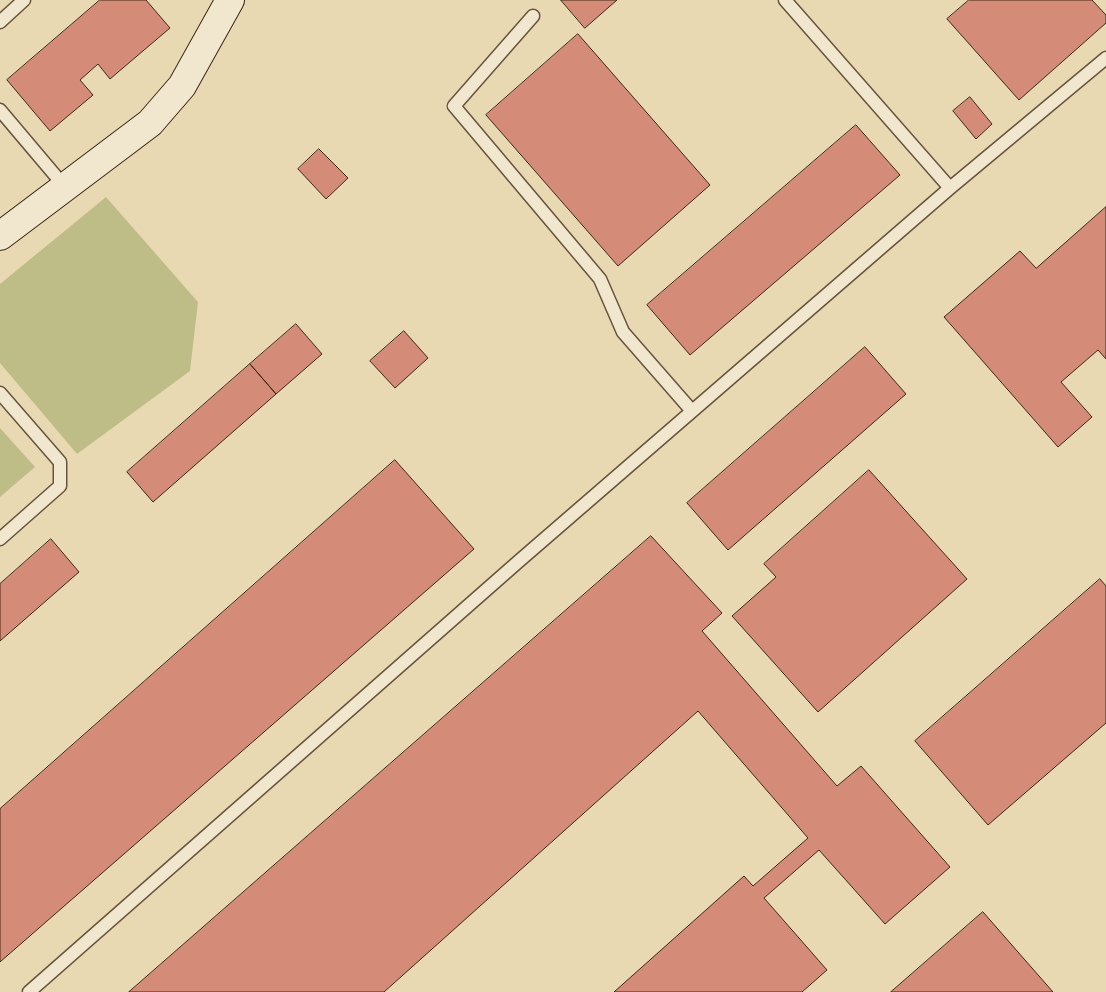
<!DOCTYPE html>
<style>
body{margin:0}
canvas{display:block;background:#e9d9b3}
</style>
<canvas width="1106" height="992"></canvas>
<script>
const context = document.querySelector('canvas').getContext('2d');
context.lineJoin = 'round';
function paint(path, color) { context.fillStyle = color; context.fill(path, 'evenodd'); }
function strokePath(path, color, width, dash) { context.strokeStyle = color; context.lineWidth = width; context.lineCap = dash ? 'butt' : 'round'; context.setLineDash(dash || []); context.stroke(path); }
const green = new Path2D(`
 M106,197L198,302L190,371L77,454L0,363V284Z
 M0,428L35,467L0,497Z`);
const building = new Path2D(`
 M100,0H146L170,28L110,79L98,64L80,80L93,95L50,131L7,80Z
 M561,0H617L585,28Z
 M969,0H1092L1106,15V23L1019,100L947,19Z
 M578,34L710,185L618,266L486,115Z
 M970,97L992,124L976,139L953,111Z
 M856,125L900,175L690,355L647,305Z
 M319,149L348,178L326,199L298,169Z
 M1106,207V359L1098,350L1061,382L1092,417L1058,447L944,317L1020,251L1036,268Z
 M296,324L322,354L276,394L250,364Z
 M404,331L428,358L395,388L370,361Z
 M865,347L906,394L728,550L687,503Z
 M250,364L276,394L153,502L127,472Z
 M395,460L474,549L0,962V809Z
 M869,470L967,579L818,712L732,616L776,577L764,564Z
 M651,536L722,613L702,631L837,786L861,766L950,867L885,924L819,850L764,898L827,970L802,992H614L744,876L753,886L808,838L698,711L384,992H129Z
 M51,539L79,572L0,641V584Z
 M1100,579L1106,586V723L988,825L915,741Z
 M983,912L1053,992H891Z`);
const service = new Path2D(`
 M785,0L950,188
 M533,16L454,106L600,279L623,332L692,411
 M0,22L24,0
 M0,110L65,187
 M0,393L60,462V486L0,539
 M29,992L519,561L950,188L1106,58`);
const secondary = new Path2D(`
 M0,236L150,123L182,86L230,0`);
paint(green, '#bebd88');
paint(building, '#d48c79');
strokePath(building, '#3c2816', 1);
strokePath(service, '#67543d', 15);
strokePath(secondary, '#3c2816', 30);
strokePath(service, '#f1e6ce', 12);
strokePath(secondary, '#f1e6ce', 28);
</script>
